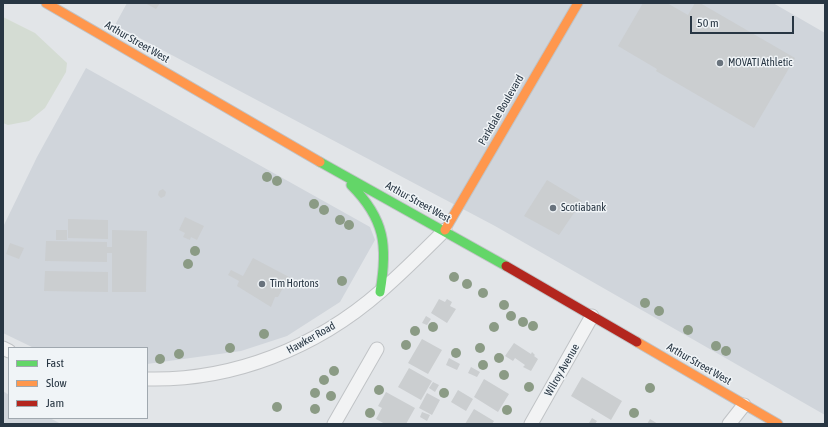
<!DOCTYPE html>
<style>
body{margin:0}
#map{position:relative;width:828px;height:427px;overflow:hidden;background:#e2e5e8;font-family:"Asap Condensed",sans-serif}
canvas{display:block}
.frame{position:absolute;inset:0;border:4px solid #283643;pointer-events:none}
.legend{position:absolute;left:8px;top:347px;width:140px;height:72px;box-sizing:border-box;background:#f0f4f7;border:1px solid #a0a8af;margin:0;padding:5px 7px;list-style:none;font-size:12px;color:#283643}
.legend li{display:flex;align-items:center;gap:8px;height:20px}
.legend b{width:20px;border:1px solid #a0a8af}
.scale{position:absolute;left:690px;top:16px;width:104px;height:18px;box-sizing:border-box;border:2px solid #283643;border-top:0;padding-left:5px;font-size:12px;line-height:14px;white-space:nowrap;color:#283643;-webkit-text-stroke:3px #f0f4f7;paint-order:stroke}
</style>
<div id="map">
<canvas width="828" height="427"></canvas>
<div class="frame"></div>
<ul class="legend">
<li><b style="height:5px;background:#63d668"></b>Fast</li>
<li><b style="height:5px;background:#ff974d"></b>Slow</li>
<li><b style="height:5px;background:#b3261e"></b>Jam</li>
</ul>
<div class="scale">50 m</div>
</div>
<script>
const context = document.querySelector('canvas').getContext('2d');
context.lineJoin = 'round';
function paint(path, color) { context.fillStyle = color; context.fill(path, 'evenodd'); }
function strokePath(path, color, width, dash) { context.strokeStyle = color; context.lineWidth = width; context.lineCap = dash ? 'butt' : 'round'; context.setLineDash(dash || []); context.stroke(path); }
function write(font, color, halo, rows, align = 'center') {
  context.font = font + ' "Asap Condensed",sans-serif'; context.lineWidth = 3; context.setLineDash([]); context.textBaseline = 'middle'; context.strokeStyle = halo; context.fillStyle = color; for (const [text, x, y, turn = 0] of rows) {
    context.save(); context.translate(x, y); context.rotate((+turn || 0) * Math.PI / 180); context.textAlign = isNaN(turn) ? turn : align; if (halo) context.strokeText(text, 0, 0); context.fillText(text, 0, 0); context.restore();
  }
}
const built = new Path2D(`
 M127,3H773L825,33V415L495,226L115,25Z
 M86,68L370,227L375,240L340,302L287,336L241,351L147,364V348H34L3,333V227L37,157Z
 M3,391L9,395V418H50L61,424H3Z`);
const green = new Path2D(`
 M3,17L35,33L67,63L66,72L45,108L29,121L8,125L3,123Z`);
const building = new Path2D(`
 M145,3H160L156,9Z
 M643,3H667L688,15L695,3H700L795,58L754,128L656,71L657,69L618,46Z
 M547,180L582,201L559,235L524,216Z
 M163,189L166,192L165,196L161,198L158,195L159,191Z
 M185,217L204,226L197,240L191,237L190,240L183,237L185,233L179,230Z
 M68,219L108,220V239L68,238Z
 M56,230H67V240H56Z
 M112,230L147,231L146,292H112V253H107V262L45,261L46,241L107,242V247H112Z
 M10,243L24,248L19,259L6,254Z
 M253,258L289,277L278,297H275L271,307L237,286L239,281L228,275L231,270L243,276Z
 M45,271L108,272V292L44,291Z
 M439,299L445,302L447,299L452,302L450,306L456,309L447,323L431,313Z
 M426,316L431,319L427,325L422,323Z
 M422,339L442,350L428,374L408,363Z
 M514,343L531,354L532,352L535,355L534,356L538,359L531,371L523,367L525,365L515,358L513,361L505,356Z
 M449,358L460,364L457,370L446,365Z
 M471,367L480,372L477,377L468,373Z
 M409,368L432,381L421,400L398,387Z
 M582,377L622,401L611,420L571,396Z
 M484,379L509,394L498,412L474,397Z
 M433,382L439,385L435,392L429,388Z
 M458,390L473,399L466,411L451,402Z
 M386,392L415,408L406,424H385L376,419L382,408L378,406Z
 M427,393L440,400L432,415L419,408Z
 M474,409L494,421L492,424H465Z
 M422,412L430,415L427,421L420,417Z
 M592,418L597,421L595,424L589,423Z
 M650,419L658,424H647Z`);
const street = new Path2D(`
 M3,348L9,351
 M147,379C233,381 316,348 381,291C403,272 424,251 445,230
 M334,424L377,349
 M531,424L592,316
 M729,424L744,405`);
const fast = new Path2D(`
 M320,162L506,266
 M351,185C385,219 388,246 380,292`);
const slow = new Path2D(`
 M46,3L320,162
 M445,230L578,3
 M637,342L778,424`);
const jam = new Path2D(`
 M506,266L637,342`);
const trees = [
 [267,177],
 [277,181],
 [314,204],
 [324,210],
 [340,220],
 [349,225],
 [195,251],
 [188,264],
 [454,277],
 [342,281],
 [467,284],
 [483,293],
 [645,303],
 [504,305],
 [659,311],
 [511,316],
 [523,322],
 [533,326],
 [433,327],
 [494,327],
 [688,330],
 [415,331],
 [264,334],
 [406,345],
 [716,346],
 [230,348],
 [480,348],
 [726,351],
 [456,353],
 [179,354],
 [499,358],
 [160,359],
 [483,365],
 [334,371],
 [504,375],
 [324,380],
 [529,387],
 [650,388],
 [379,390],
 [315,393],
 [444,393],
 [331,396],
 [277,407],
 [315,409],
 [507,410],
 [370,413],
 [634,413]
];
const markers = [
 [720,63,4,"#69737d"],
 [553,208,4,"#69737d"],
 [262,284,4,"#69737d"]
];
const streetNames = [
 ["Arthur Street West",137,42,30],
 ["Parkdale Boulevard",501,110,-60],
 ["Arthur Street West",418,202,29],
 ["Hawker Road",311,338,-29],
 ["Arthur Street West",699,364,30],
 ["Wilroy Avenue",562,370,-60]
];
const poiNames = [
 ["MOVATI Athletic",728,63],
 ["Scotiabank",561,208],
 ["Tim Hortons",270,284]
];
paint(built, '#d0d5db');
paint(green, '#d4dcd3');
paint(building, '#cbced0');
strokePath(street, '#c0c3c6', 15);
strokePath(fast, '#c0c3c6', 11);
strokePath(slow, '#c0c3c6', 11);
strokePath(jam, '#c0c3c6', 11);
strokePath(street, '#f2f3f4', 13);
strokePath(fast, '#63d668', 9);
strokePath(slow, '#ff974d', 9);
strokePath(jam, '#b3261e', 9);
context.fillStyle = '#8b9b85';
for (const [x, y] of trees) { context.beginPath(); context.arc(x, y, 5, 0, 2 * Math.PI); context.fill(); }
for (const [x, y, r, color] of markers) { const dot = new Path2D(); dot.arc(x, y, r, 0, 2 * Math.PI); context.fillStyle = color; context.fill(dot); strokePath(dot, '#f0f4f7', 1.5); }
write('11px', '#283643', '#f0f4f7', streetNames);
write('11px', '#283643', '#f0f4f7', poiNames, 'left');
</script>
